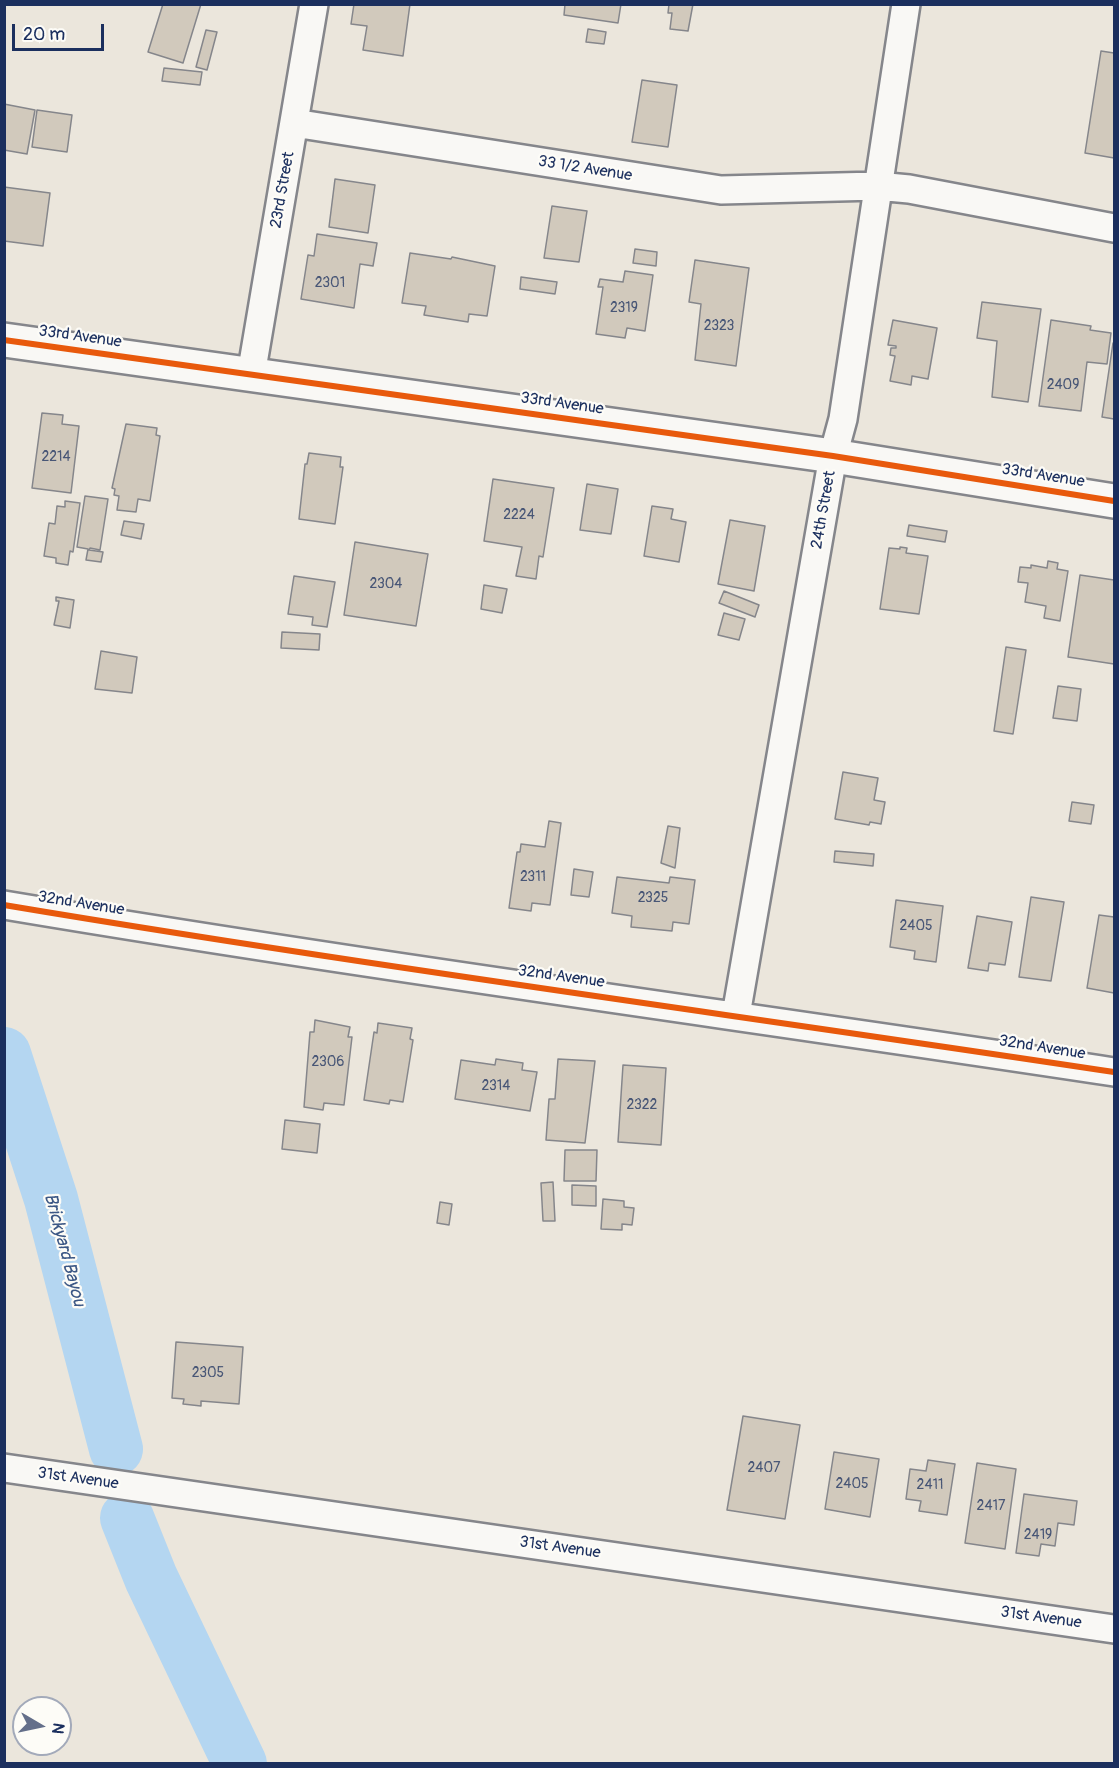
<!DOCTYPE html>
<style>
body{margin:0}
#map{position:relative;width:1119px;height:1768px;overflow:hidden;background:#ebe6dc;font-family:Pangolin,sans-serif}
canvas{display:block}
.frame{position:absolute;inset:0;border:6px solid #1b2f5e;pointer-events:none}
.north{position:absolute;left:12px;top:1696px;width:60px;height:60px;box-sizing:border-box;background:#fdfcf7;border:2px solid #a3aaba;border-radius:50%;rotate:99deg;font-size:16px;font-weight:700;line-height:24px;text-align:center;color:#1b2f5e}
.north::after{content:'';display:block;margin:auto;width:21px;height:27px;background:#646f8a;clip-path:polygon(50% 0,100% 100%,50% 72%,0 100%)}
.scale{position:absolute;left:12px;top:24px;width:92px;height:27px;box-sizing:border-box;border:3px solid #1b2f5e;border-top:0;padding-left:8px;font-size:18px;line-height:21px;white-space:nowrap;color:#1b2f5e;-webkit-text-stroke:4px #fdfcf7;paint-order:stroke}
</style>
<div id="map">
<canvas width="1119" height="1768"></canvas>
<div class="frame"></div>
<div class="north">N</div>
<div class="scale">20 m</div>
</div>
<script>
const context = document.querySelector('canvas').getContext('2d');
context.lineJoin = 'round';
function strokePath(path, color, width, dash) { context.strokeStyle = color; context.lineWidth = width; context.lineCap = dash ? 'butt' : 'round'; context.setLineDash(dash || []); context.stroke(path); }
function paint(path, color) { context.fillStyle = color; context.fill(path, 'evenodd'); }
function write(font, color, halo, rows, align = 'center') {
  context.font = font + ' Pangolin,sans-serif'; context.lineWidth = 4.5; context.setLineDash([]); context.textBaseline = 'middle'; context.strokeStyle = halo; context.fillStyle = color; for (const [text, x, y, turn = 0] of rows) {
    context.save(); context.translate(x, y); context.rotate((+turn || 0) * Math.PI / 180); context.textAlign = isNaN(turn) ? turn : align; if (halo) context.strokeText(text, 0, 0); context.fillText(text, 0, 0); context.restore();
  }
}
const river = new Path2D(`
 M4,1054L51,1199L116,1449
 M127,1518L151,1578L240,1764`);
const building = new Path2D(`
 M163,4H201L183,63L148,52Z
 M354,4H410L403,56L363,50L367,26L351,24Z
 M565,4H621L618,23L564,15Z
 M669,4H693L688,31L670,29L672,13H668Z
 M588,29L606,32L604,44L586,42Z
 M206,30L217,32L207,70L196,67Z
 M1101,51L1114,53V158L1085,153Z
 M164,68L202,72L200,85L162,81Z
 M642,80L677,85L668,147L632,142Z
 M4,104L35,110L27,154L4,150Z
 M37,110L72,115L67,152L32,147Z
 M335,179L375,185L368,233L329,227Z
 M4,187L50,193L43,246L4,241Z
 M552,206L587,211L579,262L544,258Z
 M317,234L377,243L373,266L360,264L354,308L301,299L308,255L314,256Z
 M635,249L657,252L656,266L633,263Z
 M410,253L451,259L452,257L495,266L487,316L469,314L468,322L424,315L426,306L402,303Z
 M695,260L749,268L736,366L695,360L701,304L689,302Z
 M625,271L653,275L645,331L627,328L625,338L596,334L603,287H598L600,279L623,282Z
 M521,277L557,282L555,294L520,289Z
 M982,302L1041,309L1028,402L992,397L997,341L977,338Z
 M893,320L937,328L928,379L912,376L911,385L890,381L895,356L890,355L891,348H896V346L888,345Z
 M1051,320L1091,326L1090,330L1111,333L1107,364L1087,362L1081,411L1039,406Z
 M1113,343H1114V419L1102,417Z
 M42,413L63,415L62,424L79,426L71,493L32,488Z
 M126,424L157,428L156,435L160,436L150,501L138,499L136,512L117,510L119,496L114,495L115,489L112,488Z
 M309,453L341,457L340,467H343L335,524L299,519L305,464H307Z
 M493,479L554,488L543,557L539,556L536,579L516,576L522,547L484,541Z
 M587,484L618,489L611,534L580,530Z
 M85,496L108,499L100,550L90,548L89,550L103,552L101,562L86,560L88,549L77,547Z
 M65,501L80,503L73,552L70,551L68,565L56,563V558L44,556L49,523L55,524L57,506L65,507Z
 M652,506L673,509L671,519L686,522L679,562L644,556Z
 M730,520L765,526L754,591L718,584Z
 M124,521L144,524L141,539L121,535Z
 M909,525L947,531L945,542L907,536Z
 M355,542L428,554L416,626L344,615Z
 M900,547L907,548L906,553L928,556L919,614L880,609L889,548L900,549Z
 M1048,561L1058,563L1057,569L1068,571L1060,621L1044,618L1046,606L1025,602L1028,583L1018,582L1020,567L1031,568V565L1047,568Z
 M1080,575L1114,580V664L1068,657Z
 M294,576L335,582L327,627L312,625L313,617L288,614Z
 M484,585L507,589L502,613L481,609Z
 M724,591L759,605L755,617L719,603Z
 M56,597L74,600L70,628L54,625L59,601H56Z
 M724,613L745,619L739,640L718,635Z
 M282,632L320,634L319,650L281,648Z
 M1006,647L1026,650L1013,734L994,731Z
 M101,651L137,657L132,693L95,689Z
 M1058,686L1081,689L1077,721L1053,718Z
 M843,772L878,778L874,800L885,802L881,824L870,822L869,825L835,819Z
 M1072,802L1094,805L1091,824L1069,821Z
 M549,821L561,823L550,905L532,903L531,911L509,908L517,852H520L521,844L545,847Z
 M668,826L680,828L675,868L661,863Z
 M835,851L874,854L873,866L834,862Z
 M574,869L593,872L589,897L571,895Z
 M617,877L669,883L670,877L695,880L689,924L673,922L672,931L631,927L632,916L612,913Z
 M1031,897L1064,902L1051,981L1019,977Z
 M896,900L943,906L936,962L914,959L915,951L890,947Z
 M1099,915L1114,917V993L1087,988Z
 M977,916L1012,922L1005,965L989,963L988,971L968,968Z
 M315,1020L350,1027L348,1037H352L344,1105L324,1103L323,1110L304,1107L310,1032H314Z
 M378,1023L412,1028L410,1039L413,1040L403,1102L390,1100L389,1104L364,1100L374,1032L377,1033Z
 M496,1059L523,1063L522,1070L537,1072L530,1111L455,1099L461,1060L495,1065Z
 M558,1059L595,1061L585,1143L546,1140L549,1099H555Z
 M623,1065L666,1068L661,1145L618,1142Z
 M285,1120L320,1124L317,1153L282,1149Z
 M565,1150H597L596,1181H564Z
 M553,1182L555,1221H543L541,1183Z
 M572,1185L596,1186V1206L572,1205Z
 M603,1199L624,1201V1207L634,1208L632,1225L622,1224V1230L601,1229Z
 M440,1202L452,1204L449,1225L437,1223Z
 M176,1342L243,1347L239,1404L201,1401V1406L183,1404L184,1399L172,1398Z
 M743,1416L800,1425L785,1519L727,1510Z
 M834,1452L879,1459L870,1517L825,1509Z
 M928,1460L955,1464L947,1515L919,1511L921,1501L906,1499L910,1469L926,1471Z
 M977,1463L1016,1469L1005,1549L965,1543Z
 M1024,1494L1077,1501L1074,1525L1058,1523L1055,1546L1041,1544L1039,1556L1016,1553Z`);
const minor = new Path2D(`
 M294,123L721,190L877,186L909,189L1114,228
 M251,375L314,4
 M4,905C374,967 744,1016 1114,1072
 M736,1015L833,456L843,419L906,4
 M4,1468L1114,1629`);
const tertiary = new Path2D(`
 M4,340L833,456L1114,501`);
const cycleway = new Path2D(`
 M4,340L833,456L1114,501
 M4,905C374,967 744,1016 1114,1072`);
const numberNames = [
 ["2301",330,283],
 ["2319",624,308],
 ["2323",719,326],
 ["2409",1063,385],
 ["2214",56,457],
 ["2224",519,515],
 ["2304",386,584],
 ["2311",533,877],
 ["2325",653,898],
 ["2405",916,926],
 ["2306",328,1062],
 ["2314",496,1086],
 ["2322",642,1105],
 ["2305",208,1373],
 ["2407",764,1468],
 ["2405",852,1484],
 ["2411",930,1485],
 ["2417",991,1506],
 ["2419",1038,1535]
];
const streetNames = [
 ["33 1/2 Avenue",585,169,9],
 ["23rd Street",283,190,-80],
 ["33rd Avenue",80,337,8],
 ["33rd Avenue",562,404,8],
 ["33rd Avenue",1043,476,9],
 ["24th Street",824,510,-80],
 ["32nd Avenue",81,904,9],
 ["32nd Avenue",561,977,8],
 ["32nd Avenue",1042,1048,9],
 ["31st Avenue",78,1479,8],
 ["31st Avenue",560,1548,8],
 ["31st Avenue",1041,1618,8]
];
const waterNames = [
 ["Brickyard Bayou",64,1250,75]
];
strokePath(river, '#b4d6f1', 54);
paint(building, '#d1c9bc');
strokePath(building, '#85868b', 1.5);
strokePath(minor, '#85868b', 32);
strokePath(tertiary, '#85868b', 38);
strokePath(minor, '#f9f8f5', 27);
strokePath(tertiary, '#f9f8f5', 33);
strokePath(cycleway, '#e8590c', 6);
write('14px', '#485676', null, numberNames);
write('16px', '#1b2f5e', '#fdfcf7', streetNames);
write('italic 18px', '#3b5785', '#fdfcf7', waterNames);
</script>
